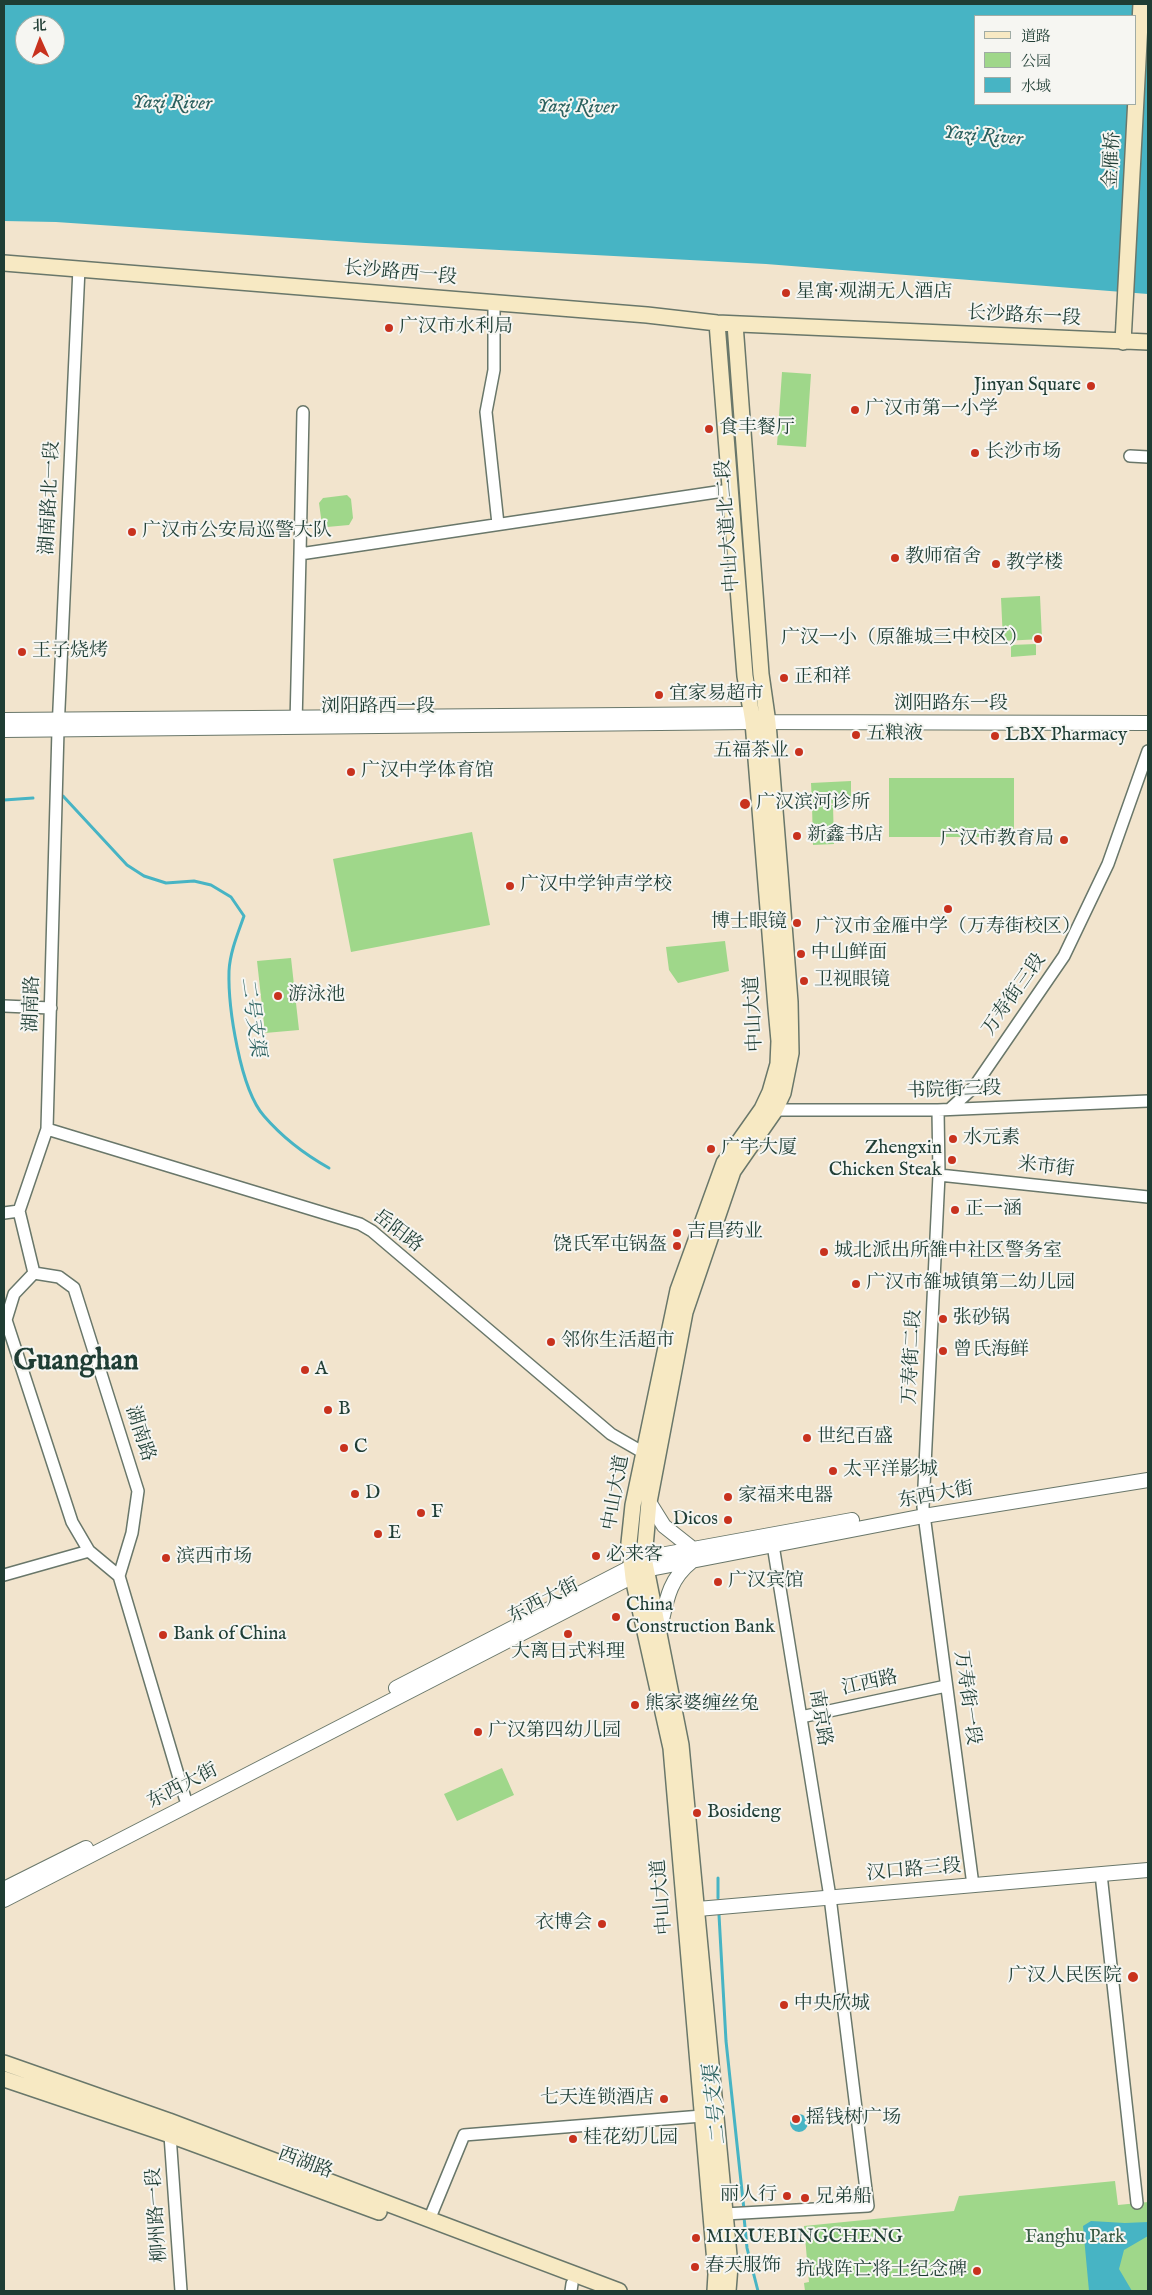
<!DOCTYPE html>
<meta charset="utf-8">
<style>
body{margin:0}
#map{position:relative;width:1152px;height:2295px;overflow:hidden;background:#f2e4cd;font-family:"IM FELL English","Noto Serif SC",serif}
canvas{display:block}
.frame{position:absolute;inset:0;border:5px solid #1f3d34;pointer-events:none}
.legend{position:absolute;left:974px;top:15px;width:162px;height:90px;box-sizing:border-box;background:#f6f6f2;border:1px solid #a0aca6;margin:0;padding:6px 9px;list-style:none;font-size:15px;color:#1f3d34}
.legend li{display:flex;align-items:center;gap:10px;height:25px}
.legend b{width:25px;border:1px solid #a0aca6}
.north{position:absolute;left:15px;top:15px;width:50px;height:50px;box-sizing:border-box;background:#f6f6f2;border:1px solid #a0aca6;border-radius:50%;rotate:358deg;font-size:14px;font-weight:700;line-height:20px;text-align:center;color:#1f3d34}
.north::after{content:'';display:block;margin:auto;width:18px;height:22px;background:#c8321e;clip-path:polygon(50% 0,100% 100%,50% 72%,0 100%)}
</style>
<div id="map">
<canvas width="1152" height="2295"></canvas>
<div class="frame"></div>
<ul class="legend">
<li><b style="height:6px;background:#f7e9c3"></b>道路</li>
<li><b style="height:14px;background:#9fd78a"></b>公园</li>
<li><b style="height:14px;background:#47b4c4"></b>水域</li>
</ul>
<div class="north">北</div>
</div>
<script>
const context = document.querySelector('canvas').getContext('2d');
context.lineJoin = 'round';
function paint(path, color) { context.fillStyle = color; context.fill(path, 'evenodd'); }
function strokePath(path, color, width, dash) { context.strokeStyle = color; context.lineWidth = width; context.lineCap = dash ? 'butt' : 'round'; context.setLineDash(dash || []); context.stroke(path); }
function write(font, color, halo, rows, align = 'center') {
  context.font = font + ' "IM FELL English","Noto Serif SC",serif'; context.lineWidth = 4; context.setLineDash([]); context.textBaseline = 'middle'; context.strokeStyle = halo; context.fillStyle = color; for (const [text, x, y, turn = 0] of rows) {
    context.save(); context.translate(x, y); context.rotate((+turn || 0) * Math.PI / 180); context.textAlign = isNaN(turn) ? turn : align; if (halo) context.strokeText(text, 0, 0); context.fillText(text, 0, 0); context.restore();
  }
}
const green = new Path2D(`
 M782,372L811,374L806,447L777,445Z
 M347,495L351,499L353,518L349,525L327,527L322,525L319,503L323,498Z
 M1040,596L1042,639L1003,641L1001,598Z
 M1036,644V655L1011,657V645Z
 M889,778H1014V837H889Z
 M851,781V803L812,804L811,783Z
 M812,805H833L834,844L813,845Z
 M472,832L490,925L351,952L333,859Z
 M725,941L729,971L678,983L669,970L666,947Z
 M291,958L299,1030L265,1033L257,961Z
 M502,1768L514,1795L457,1821L444,1794Z
 M1115,2181L1118,2205L1148,2202V2291H805L804,2283L809,2282L804,2226L954,2211L959,2196Z`);
const water = new Path2D(`
 M4,4H1148V294L766,264L366,243L56,222L4,221ZM976,16H1136V104H976ZM25,25H55V55H25Z
 M790 2123a9 9 0 1 1 18 0a9 9 0 1 1-18 0Z
 M1091,2221L1125,2223L1148,2222V2236L1124,2250L1119,2269L1132,2291H1089L1083,2226Z`);
const stream = new Path2D(`
 M63,796L127,865L144,876L166,883L194,881L211,885L231,897L244,916C238,933 230,952 229,971C228,1007 240,1089 264,1116C283,1138 304,1154 329,1168
 M4,800L33,798
 M718,1878V1898
 M719,1915L726,2041L744,2210
 M744,2217L747,2248L758,2291`);
const minor = new Path2D(`
 M79,268L58,730L47,1129L19,1211L34,1273L59,1277L74,1288L138,1491L132,1533L119,1576L185,1798
 M494,302V370L486,412L498,524
 M1130,456L1148,457
 M300,554L303,412
 M296,724L300,554L730,490
 M4,1006L51,1008
 M950,1109L974,1087L1064,956L1108,864L1148,751
 M768,1110H938L1148,1101
 M938,1110L939,1175L923,1507L973,1885
 M47,1129L360,1224L372,1231L611,1434L644,1453
 M939,1175L1148,1197
 M4,1213L19,1211
 M34,1273L14,1294L6,1320L72,1522L89,1551L119,1576
 M4,1575L89,1551
 M801,1717L946,1686
 M1101,1874L1137,2203
 M170,2135L181,2291
 M725,2214L868,2206L830,1897L773,1545
 M429,2220L464,2135L702,2116
 M571,2291L572,2284`);
const tertiary = new Path2D(`
 M4,720L751,714
 M4,730L753,722L1148,723
 M649,1502L664,1526L693,1549
 M659,1633C666,1605 667,1581 691,1562
 M396,1688L631,1567L644,1558L852,1520
 M4,1889L86,1848
 M4,1900L645,1570L924,1516L1148,1480
 M686,1910L1148,1870`);
const secondary = new Path2D(`
 M4,263L647,315L717,323L1148,342
 M1123,342L1141,4
 M4,2063L169,2121L619,2291
 M4,2079L170,2135L379,2212
 M715,2291L716,2274L671,1748L633,1578L629,1543L633,1505L678,1290L724,1163L762,1109L770,1092L778,1064L779,1041L776,1008L753,722L745,676L717,323
 M728,2291L730,2266L681,1745L644,1558L649,1502L685,1312L733,1171L774,1112L783,1093L791,1053L790,1002L780,873L768,723L761,674L735,324`);
const markers = [
 [786,293,5,"#c8321e"],
 [389,328,5,"#c8321e"],
 [1091,386,5,"#c8321e"],
 [855,410,5,"#c8321e"],
 [709,429,5,"#c8321e"],
 [975,453,5,"#c8321e"],
 [132,532,5,"#c8321e"],
 [895,558,5,"#c8321e"],
 [996,564,5,"#c8321e"],
 [1038,639,5,"#c8321e"],
 [22,652,5,"#c8321e"],
 [784,678,5,"#c8321e"],
 [659,695,5,"#c8321e"],
 [856,735,5,"#c8321e"],
 [995,736,5,"#c8321e"],
 [799,752,5,"#c8321e"],
 [351,772,5,"#c8321e"],
 [745,804,6,"#c8321e"],
 [797,836,5,"#c8321e"],
 [1064,840,5,"#c8321e"],
 [510,886,5,"#c8321e"],
 [948,909,5,"#c8321e"],
 [797,923,5,"#c8321e"],
 [801,954,5,"#c8321e"],
 [804,981,5,"#c8321e"],
 [278,996,5,"#c8321e"],
 [953,1139,5,"#c8321e"],
 [711,1149,5,"#c8321e"],
 [952,1160,5,"#c8321e"],
 [955,1210,5,"#c8321e"],
 [677,1233,5,"#c8321e"],
 [677,1246,5,"#c8321e"],
 [824,1252,5,"#c8321e"],
 [856,1284,5,"#c8321e"],
 [943,1319,5,"#c8321e"],
 [551,1342,5,"#c8321e"],
 [943,1351,5,"#c8321e"],
 [305,1370,5,"#c8321e"],
 [328,1410,5,"#c8321e"],
 [807,1438,5,"#c8321e"],
 [344,1448,5,"#c8321e"],
 [833,1471,5,"#c8321e"],
 [355,1494,5,"#c8321e"],
 [728,1497,5,"#c8321e"],
 [421,1513,5,"#c8321e"],
 [728,1520,5,"#c8321e"],
 [378,1534,5,"#c8321e"],
 [596,1556,5,"#c8321e"],
 [166,1558,5,"#c8321e"],
 [718,1582,5,"#c8321e"],
 [616,1617,5,"#c8321e"],
 [568,1634,5,"#c8321e"],
 [163,1635,5,"#c8321e"],
 [635,1705,5,"#c8321e"],
 [478,1732,5,"#c8321e"],
 [697,1813,5,"#c8321e"],
 [602,1924,5,"#c8321e"],
 [1133,1977,6,"#c8321e"],
 [784,2005,5,"#c8321e"],
 [664,2099,5,"#c8321e"],
 [796,2119,5,"#c8321e"],
 [573,2139,5,"#c8321e"],
 [787,2196,5,"#c8321e"],
 [805,2198,5,"#c8321e"],
 [696,2238,5,"#c8321e"],
 [695,2267,5,"#c8321e"],
 [977,2271,5,"#c8321e"]
];
const streetNames = [
 ["金雁桥",1113,160,-87],
 ["长沙路西一段",400,274,5],
 ["长沙路东一段",1024,317,3],
 ["湖南路北一段",51,498,-87],
 ["中山大道北二段",729,526,-94],
 ["浏阳路东一段",951,705],
 ["浏阳路西一段",378,708],
 ["万寿街三段",1015,995,-55],
 ["湖南路",33,1004,-88],
 ["中山大道",755,1014,-93],
 ["书院街三段",954,1091,-2],
 ["米市街",1046,1168,6],
 ["岳阳路",397,1232,37],
 ["万寿街二段",913,1357,-87],
 ["湖南路",139,1434,72],
 ["中山大道",617,1493,-80],
 ["东西大街",936,1496,-10],
 ["东西大街",544,1602,-27],
 ["江西路",870,1684,-12],
 ["万寿街一段",966,1698,82],
 ["南京路",819,1718,81],
 ["东西大街",183,1787,-27],
 ["汉口路三段",914,1871,-5],
 ["中山大道",663,1897,-95],
 ["西湖路",305,2164,20],
 ["柳州路一段",158,2215,-94]
];
const poiNames = [
 ["星寓·观湖无人酒店",796,293],
 ["广汉市水利局",399,328],
 ["Jinyan Square",1081,386,"right"],
 ["广汉市第一小学",865,410],
 ["食丰餐厅",719,429],
 ["长沙市场",985,453],
 ["广汉市公安局巡警大队",142,532],
 ["教师宿舍",905,558],
 ["教学楼",1006,564],
 ["广汉一小（原雒城三中校区）",1028,639,"right"],
 ["王子烧烤",32,652],
 ["正和祥",794,678],
 ["宜家易超市",669,695],
 ["五粮液",866,735],
 ["LBX Pharmacy",1005,736],
 ["五福茶业",789,752,"right"],
 ["广汉中学体育馆",361,772],
 ["广汉滨河诊所",756,804],
 ["新鑫书店",807,836],
 ["广汉市教育局",1054,840,"right"],
 ["广汉中学钟声学校",520,886],
 ["博士眼镜",787,923,"right"],
 ["广汉市金雁中学（万寿街校区）",948,928,"center"],
 ["中山鲜面",811,954],
 ["卫视眼镜",814,981],
 ["游泳池",288,996],
 ["水元素",963,1139],
 ["广宇大厦",721,1149],
 ["Zhengxin",942,1149,"right"],
 ["Chicken Steak",942,1171,"right"],
 ["正一涵",965,1210],
 ["吉昌药业",687,1233],
 ["饶氏军屯锅盔",667,1246,"right"],
 ["城北派出所雒中社区警务室",834,1252],
 ["广汉市雒城镇第二幼儿园",866,1284],
 ["张砂锅",953,1319],
 ["邻你生活超市",561,1342],
 ["曾氏海鲜",953,1351],
 ["A",315,1370],
 ["B",338,1410],
 ["世纪百盛",817,1438],
 ["C",354,1448],
 ["太平洋影城",843,1471],
 ["D",365,1494],
 ["家福来电器",738,1497],
 ["F",431,1513],
 ["Dicos",718,1520,"right"],
 ["E",388,1534],
 ["必来客",606,1556],
 ["滨西市场",176,1558],
 ["广汉宾馆",728,1582],
 ["China",626,1606],
 ["Construction Bank",626,1628],
 ["Bank of China",173,1635],
 ["大离日式料理",568,1653,"center"],
 ["熊家婆缠丝兔",645,1705],
 ["广汉第四幼儿园",488,1732],
 ["Bosideng",707,1813],
 ["衣博会",592,1924,"right"],
 ["广汉人民医院",1122,1977,"right"],
 ["中央欣城",794,2005],
 ["七天连锁酒店",654,2099,"right"],
 ["摇钱树广场",806,2119],
 ["桂花幼儿园",583,2139],
 ["丽人行",777,2196,"right"],
 ["兄弟船",815,2198],
 ["MIXUEBINGCHENG",706,2238],
 ["春天服饰",705,2267],
 ["抗战阵亡将士纪念碑",967,2271,"right"]
];
const parkNames = [
 ["Fanghu Park",1075,2238]
];
const waterNames = [
 ["Yazi River",172,104,1],
 ["Yazi River",577,108,1],
 ["Yazi River",983,137,5],
 ["二号支渠",251,1017,82],
 ["二号支渠",717,2105,-96]
];
const townNames = [
 ["Guanghan",76,1363]
];
paint(green, '#9fd78a');
paint(water, '#47b4c4');
strokePath(stream, '#47b4c4', 3);
strokePath(minor, '#69776a', 14);
strokePath(tertiary, '#69776a', 16);
strokePath(secondary, '#69776a', 18);
strokePath(minor, '#fff', 11);
strokePath(tertiary, '#fff', 14);
strokePath(secondary, '#f7e9c3', 15);
for (const [x, y, r, color] of markers) { const dot = new Path2D(); dot.arc(x, y, r, 0, 2 * Math.PI); context.fillStyle = color; context.fill(dot); strokePath(dot, '#f6f6f2', 2); }
write('19px', '#1f3d34', '#f6f6f2', streetNames);
write('19px', '#1f3d34', '#f6f6f2', poiNames, 'left');
write('19px', '#395c45', '#f6f6f2', parkNames);
write('italic 20px', '#2b615f', '#f6f6f2', waterNames);
write('bold 29px', '#1f3d34', '#f6f6f2', townNames);
</script>
